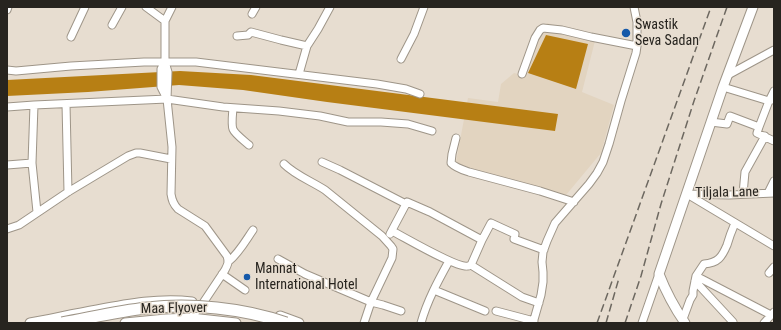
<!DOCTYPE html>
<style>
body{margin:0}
#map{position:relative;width:781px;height:330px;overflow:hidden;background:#e7ddd0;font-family:"Roboto Condensed",sans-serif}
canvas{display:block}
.frame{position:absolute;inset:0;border:8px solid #27241f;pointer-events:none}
</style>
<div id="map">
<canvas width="781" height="330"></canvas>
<div class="frame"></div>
</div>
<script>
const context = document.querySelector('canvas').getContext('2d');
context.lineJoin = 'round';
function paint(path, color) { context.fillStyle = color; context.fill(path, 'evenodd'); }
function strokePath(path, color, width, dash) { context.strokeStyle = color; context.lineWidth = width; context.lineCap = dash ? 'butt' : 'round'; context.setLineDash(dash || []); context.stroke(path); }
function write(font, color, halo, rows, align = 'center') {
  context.font = font + ' "Roboto Condensed",sans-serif'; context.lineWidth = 3; context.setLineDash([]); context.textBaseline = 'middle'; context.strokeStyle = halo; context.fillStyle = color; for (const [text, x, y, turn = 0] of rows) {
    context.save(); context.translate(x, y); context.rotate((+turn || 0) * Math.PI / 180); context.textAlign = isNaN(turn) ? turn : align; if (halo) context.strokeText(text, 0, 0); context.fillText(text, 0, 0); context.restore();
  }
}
const built = new Path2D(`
 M547,23L596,37L582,92L614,105L601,153L566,195L471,173L456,162L468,98L498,102L501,84L514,73L522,75Z`);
const water = new Path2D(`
 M546,35L588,44L576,89L528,73Z
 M180,71L251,75L558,114L555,131L327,102L243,90L179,85L88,92L7,96V80Z`);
const minor = new Path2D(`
 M146,7L165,21V62L168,72L167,99L172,147L171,194C172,200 173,204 178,209L205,226L227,256C229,262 228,264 225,270L203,303L187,323
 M7,10L8,7
 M252,14L256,7
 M165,21L172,7
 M112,25L122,7
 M237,36L248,35L251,32L281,40L307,46
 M71,37L85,7
 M401,59L414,34L424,7
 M165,62L161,69V87L167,99
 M7,70L16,71L71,66L144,62H196L377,84L406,89L420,94
 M299,74L307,46L318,29L330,7
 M522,74L535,38L540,30L543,28L562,30L591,37L637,46
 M728,75L774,50
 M723,87L769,101L772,100
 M66,104L68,192
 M34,105L32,163L37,212
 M7,107L34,105L167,99L223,107L279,111L320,116L348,122H381L408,124L432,131
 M233,108C231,132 230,129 249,145
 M711,122L727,124L730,116L759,127L769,101L774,91
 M759,127L757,133L759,134L774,141
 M456,138L452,154L451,163C456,168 463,170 469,172L540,191L574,202
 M322,162L340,170L406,204
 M284,164C295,175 311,181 325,190L382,236L391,246L393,249L392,258L371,302L364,323
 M7,165L32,163
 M768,193L774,181
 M687,194L774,246
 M687,194L729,195L774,193
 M743,194L745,172L765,136
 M7,229L19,225L68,192L128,156L136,153H140L171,159
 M392,231C404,237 458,269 468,266C469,266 470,265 471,265L522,297L539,303
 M390,234L407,202L430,212L482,240L471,265
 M482,240L491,223L515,234L514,239L544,250
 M278,259L305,274L371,302L383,305L401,311
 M229,261C239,253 246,240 253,230
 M769,273L774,267
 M222,274L245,290
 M696,276L771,315
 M695,281L733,322
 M434,290L485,311
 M496,311L534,321
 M683,319L690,300L693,295V291L696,276L704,264C718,263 722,257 727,245C729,238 732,230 735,223
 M421,323C427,301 438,281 449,261
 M533,323L541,295L543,282V272L542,262L543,252L547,241L555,223L589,184L597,173L603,162L609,144L621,101L636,53L637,46V22L634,7
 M642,323L659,274
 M764,323L774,312`);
const major = new Path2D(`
 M280,316L299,323
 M30,323C52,319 74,314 97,310C128,304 160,298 192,302
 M125,323L166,319L191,318L236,323
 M685,323C674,307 666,292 659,274L723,87L753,7`);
const rail = new Path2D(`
 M597,323L711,7
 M606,323L619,278
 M625,323L641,276L661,204L694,101L727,7`);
const highwayBridge = new Path2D(`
 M62,323C90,318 118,311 147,308C191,303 243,308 286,323`);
const markers = [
 [626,33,5,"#1559a9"],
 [247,277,4,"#1559a9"]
];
const poiNames = [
 ["Swastik",635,25],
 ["Seva Sadan",635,41],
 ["Mannat",255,269],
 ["International Hotel",255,285]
];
const streetNames = [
 ["Tiljala Lane",727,193,-1],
 ["Maa Flyover",174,309,-1]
];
paint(built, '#e2d4c0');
paint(water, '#b77f14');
strokePath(minor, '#9e9588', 9);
strokePath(major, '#9e9588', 11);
strokePath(minor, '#fff', 7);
strokePath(major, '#fff', 9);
strokePath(rail, '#6d6860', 1.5, [8, 4]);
strokePath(highwayBridge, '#9e9588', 13, []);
strokePath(highwayBridge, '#fff', 11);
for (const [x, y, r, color] of markers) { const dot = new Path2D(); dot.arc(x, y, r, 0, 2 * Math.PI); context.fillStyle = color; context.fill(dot); strokePath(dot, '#e7ddd0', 1.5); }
write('14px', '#27241f', '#e7ddd0', poiNames, 'left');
write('14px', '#27241f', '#e7ddd0', streetNames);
</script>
